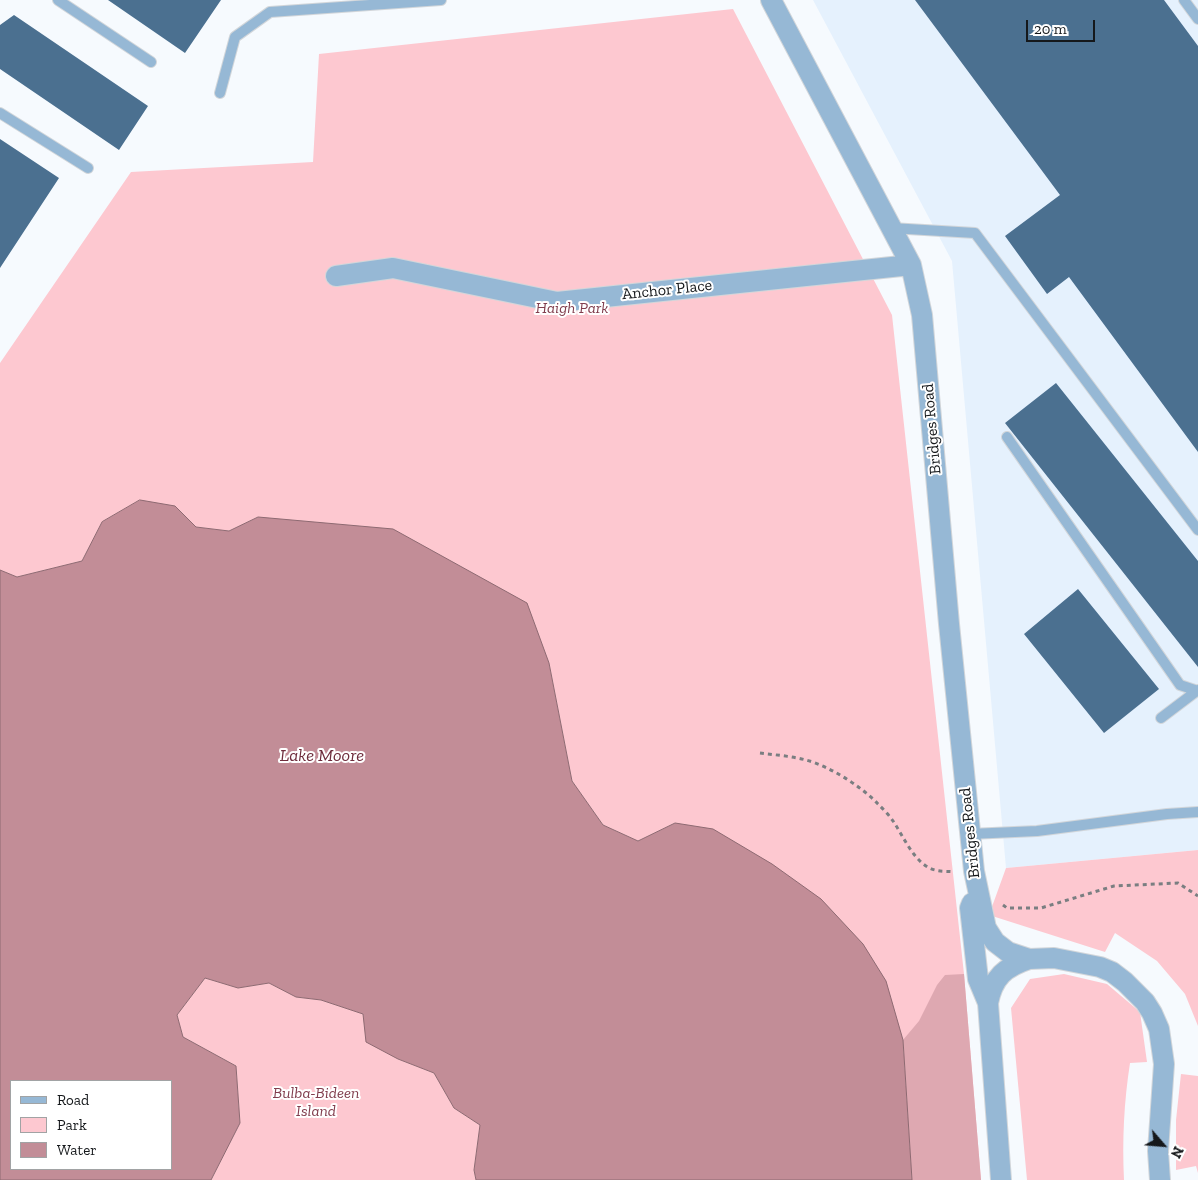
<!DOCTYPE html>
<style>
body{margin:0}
#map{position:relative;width:1198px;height:1180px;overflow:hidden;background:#f6fafe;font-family:"Zilla Slab",serif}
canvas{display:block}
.legend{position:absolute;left:10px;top:1080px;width:162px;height:90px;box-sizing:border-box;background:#fff;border:1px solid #a1a3a4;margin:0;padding:6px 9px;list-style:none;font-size:15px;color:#15181b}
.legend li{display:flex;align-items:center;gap:10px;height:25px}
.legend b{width:25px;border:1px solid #a1a3a4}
.north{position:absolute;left:1138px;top:1120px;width:50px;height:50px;-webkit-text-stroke:4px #fff;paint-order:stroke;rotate:117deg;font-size:14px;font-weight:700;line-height:20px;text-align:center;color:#15181b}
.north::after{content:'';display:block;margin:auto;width:18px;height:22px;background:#15181b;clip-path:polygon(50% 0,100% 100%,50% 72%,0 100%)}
.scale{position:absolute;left:1026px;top:20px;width:69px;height:22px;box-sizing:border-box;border:2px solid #15181b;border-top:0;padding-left:6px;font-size:15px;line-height:18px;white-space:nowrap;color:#15181b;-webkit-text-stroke:4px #fff;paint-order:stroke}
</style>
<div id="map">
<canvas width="1198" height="1180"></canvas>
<ul class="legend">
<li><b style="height:6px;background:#96b8d5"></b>Road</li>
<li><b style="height:14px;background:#fdc8d0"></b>Park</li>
<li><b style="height:14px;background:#c28d97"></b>Water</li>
</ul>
<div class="north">N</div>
<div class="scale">20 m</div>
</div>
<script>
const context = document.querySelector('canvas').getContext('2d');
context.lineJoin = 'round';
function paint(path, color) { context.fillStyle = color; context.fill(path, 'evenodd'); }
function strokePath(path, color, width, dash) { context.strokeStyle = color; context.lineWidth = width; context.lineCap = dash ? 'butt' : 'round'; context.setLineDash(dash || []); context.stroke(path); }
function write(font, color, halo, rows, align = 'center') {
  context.font = font + ' "Zilla Slab",serif'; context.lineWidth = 4; context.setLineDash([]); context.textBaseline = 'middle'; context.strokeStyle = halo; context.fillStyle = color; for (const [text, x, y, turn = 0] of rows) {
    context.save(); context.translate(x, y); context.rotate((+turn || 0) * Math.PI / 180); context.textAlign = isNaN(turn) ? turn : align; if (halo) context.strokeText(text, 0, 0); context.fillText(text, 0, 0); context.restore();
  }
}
const built = new Path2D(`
 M813,0H1198V850L1006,868L952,261Z`);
const green = new Path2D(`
 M733,9L892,315L964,974L981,1180H912L903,1040L675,823L638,841L603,825L572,781L549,663L258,517L229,531L196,527L175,506L102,522L82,561L17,577L0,570V363L131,172L313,162L319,54Z
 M1198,850V1026L1185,994L1157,961L1115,933L1105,952L989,915L1006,868Z
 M1064,974L1107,984L1140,1012L1147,1062L1130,1063C1124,1102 1122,1140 1124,1180H1027L1011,1008L1030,979Z
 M205,978L238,988L269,983L296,997L321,1000L363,1014L398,1059L434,1073L454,1108L480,1125L474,1170L476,1180H211L240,1123L236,1066L183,1037L177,1015Z
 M1181,1074L1198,1076V1173L1196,1166L1176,1170V1120Z`);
const forest = new Path2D(`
 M964,974L981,1180H912L903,1040L919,1021L937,985L945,975Z`);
const water = new Path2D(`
 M140,500L175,506L196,527L229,531L258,517L393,529L527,603L549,663L572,781L603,825L638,841L675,823L713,829L772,864L821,899L863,944L886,981L903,1040L912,1180H476L474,1170L480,1125L454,1108L434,1073L398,1059L366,1042L363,1014L321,1000L296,997L269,983L238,988L205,978L177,1015L183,1037L236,1066L240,1123L211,1180H0V570L17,577L82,561L102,522ZM11,1081H171V1169H11Z`);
const building = new Path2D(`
 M108,0H221L185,53Z
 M915,0H1164L1198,46V452L1069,277L1047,294L1005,236L1060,195Z
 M14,15L148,106L119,150L0,69V25Z
 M0,139L59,178L0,268Z
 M1056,383L1198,561V667L1005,423Z
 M1078,589L1159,689L1104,733L1024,634Z`);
const path = new Path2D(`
 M760,753C775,755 791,756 806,760C829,766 861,786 878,804C883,809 889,815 893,821C904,837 915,865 935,870C941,872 948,871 954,872
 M1003,905L1007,908H1041L1114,886L1178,883L1198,896`);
const service = new Path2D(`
 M58,0L151,62
 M1184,0L1198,19
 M220,93L235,37L270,12L441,0
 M0,113L88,168
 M891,228L975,233L1198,530
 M1007,437L1180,685L1198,691
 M1161,718L1198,690
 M970,834L1037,831L1167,814L1198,812`);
const minor = new Path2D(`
 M771,0L911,265L922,315L949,624L974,871L986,928L995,942L1008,952L1029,959L1054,958L1100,967L1112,972L1125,982L1145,1002L1152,1013L1159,1029L1164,1064L1158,1151L1160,1180
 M336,276L393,268L557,302L911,265
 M972,903L970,908L978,979L988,1003L1001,1180
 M988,1003C993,977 1005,967 1029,959`);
const streetNames = [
 ["Anchor Place",667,290,-6],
 ["Bridges Road",932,429,-95],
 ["Bridges Road",970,833,-96]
];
const parkNames = [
 ["Haigh Park",572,308],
 ["Bulba-Bideen",316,1093],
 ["Island",316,1111]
];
const waterNames = [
 ["Lake Moore",322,756]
];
paint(built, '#e5f1fd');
paint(green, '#fdc8d0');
paint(forest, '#dea8b1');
paint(water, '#c28d97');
strokePath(water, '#8e6a72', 1);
paint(building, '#4b7090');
strokePath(service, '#d2d6da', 12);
strokePath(minor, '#d2d6da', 22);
strokePath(path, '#7a7e81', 3, [4, 4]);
strokePath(service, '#96b8d5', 10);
strokePath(minor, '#96b8d5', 20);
write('16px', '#15181b', '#fff', streetNames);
write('italic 16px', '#813d4d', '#fff', parkNames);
write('italic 18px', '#6e2c3c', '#fff', waterNames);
</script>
